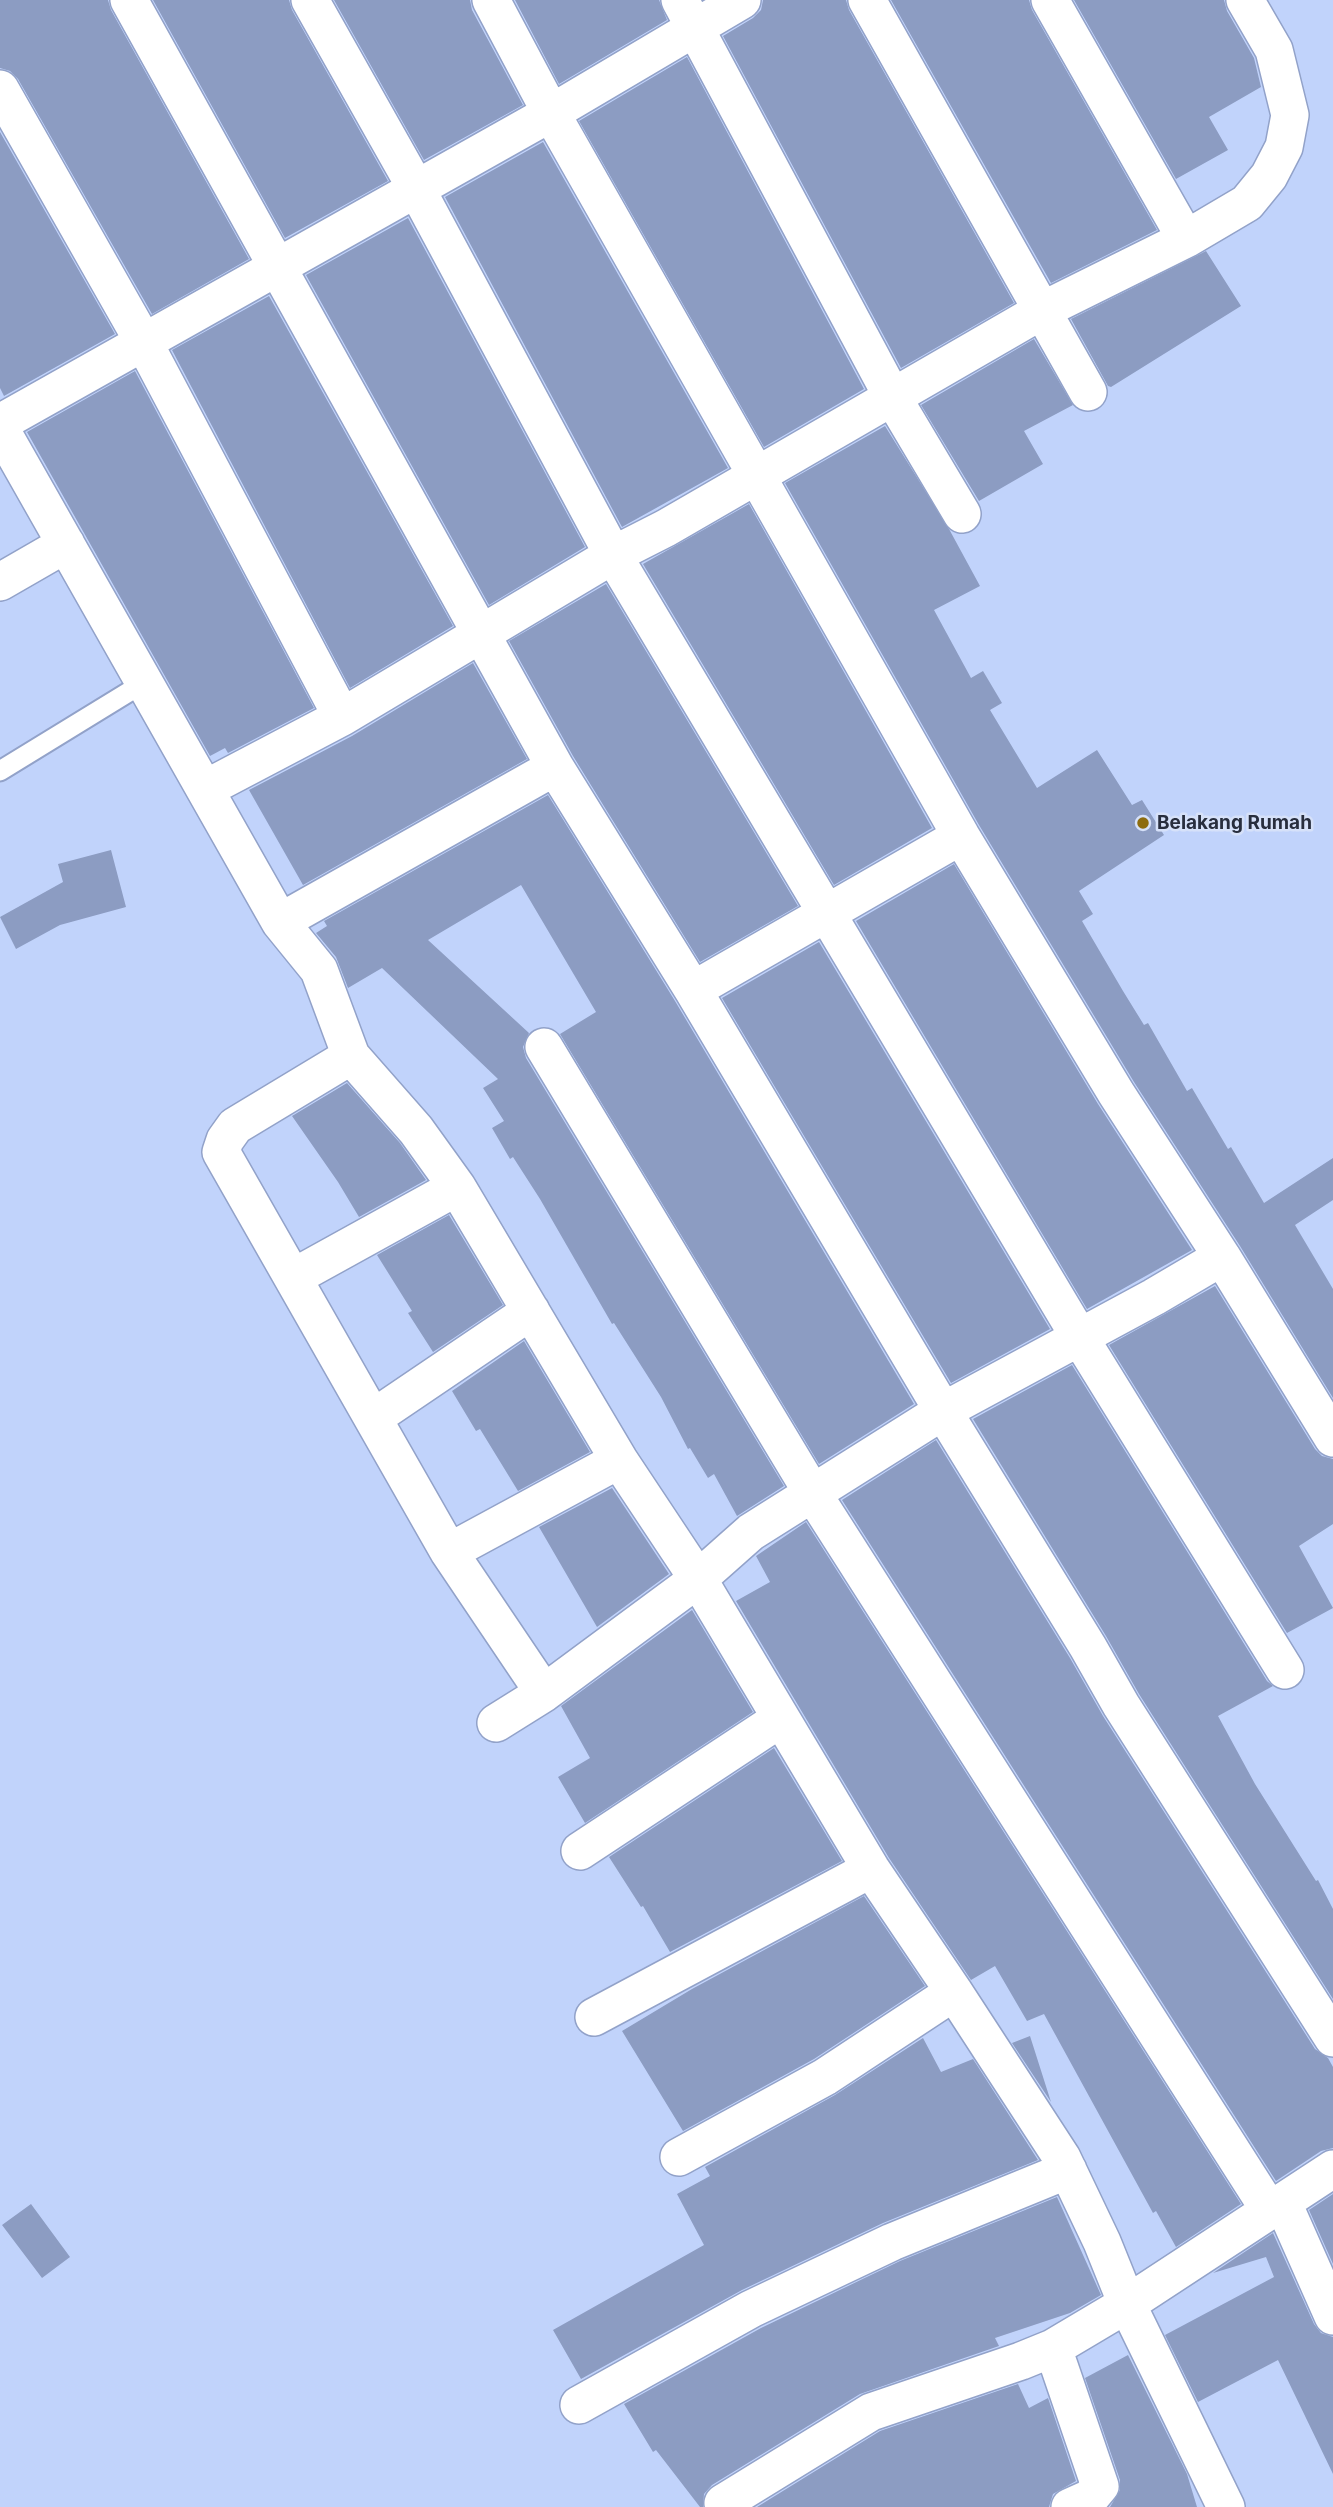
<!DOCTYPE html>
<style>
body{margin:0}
canvas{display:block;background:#c1d3fb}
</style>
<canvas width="1333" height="2507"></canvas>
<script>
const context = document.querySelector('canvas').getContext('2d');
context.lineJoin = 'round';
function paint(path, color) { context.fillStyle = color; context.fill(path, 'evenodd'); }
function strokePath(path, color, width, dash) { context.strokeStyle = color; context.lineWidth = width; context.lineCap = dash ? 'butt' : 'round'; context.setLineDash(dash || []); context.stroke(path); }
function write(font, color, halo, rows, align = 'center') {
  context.font = font + ' Inter,sans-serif'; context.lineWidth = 5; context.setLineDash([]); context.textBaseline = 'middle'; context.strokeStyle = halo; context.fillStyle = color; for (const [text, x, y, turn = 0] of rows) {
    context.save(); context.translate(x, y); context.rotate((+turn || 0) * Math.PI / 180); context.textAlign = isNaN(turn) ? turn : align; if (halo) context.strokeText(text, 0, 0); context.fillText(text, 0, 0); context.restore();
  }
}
const building = new Path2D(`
 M0,0H108L111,10L249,259L152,314L18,79L10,71L0,68Z
 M153,0H289L292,10L388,181L285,238Z
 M334,0H470L472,10L523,105L424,160Z
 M515,0H659L667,20L559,84Z
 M763,0H846L849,10L1014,303L901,368L723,36L753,18L761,10Z
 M891,0H1029L1032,10L1157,230L1051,283Z
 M1074,0H1224L1227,11L1254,58L1261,87L1209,117L1228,150L1176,179Z
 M687,57L864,389L764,447L579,121Z
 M0,132L115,334L4,396L0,388Z
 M543,142L728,468L622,527L445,197Z
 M408,218L585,547L489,605L306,275Z
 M1206,251L1241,306L1111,387L1108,386L1071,319Z
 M269,296L453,626L350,688L172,350Z
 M1034,339L1073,405L1024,431L1043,464L979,501L921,405Z
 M135,371L314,708L228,753L225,748L210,756L27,432Z
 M885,426L949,529L980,586L934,610L971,678L983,671L1002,703L990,710L1037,788L1097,750L1132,805L1142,800L1164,835L1079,891L1093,914L1082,921L1123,991L1144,1025L1148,1023L1187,1091L1192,1088L1228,1149L1231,1147L1264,1203L1333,1158V1200L1295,1225L1333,1289V1398L1240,1246L1134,1082L979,825L785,483Z
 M749,504L932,828L834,885L643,564Z
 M606,584L798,906L700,962L573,756L509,641Z
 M473,663L527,759L303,885L249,790L352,736Z
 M548,795L675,1001L914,1404L819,1464L560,1034L596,1012L521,885L428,940L529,1033L523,1047L526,1058L784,1486L737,1516L714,1474L708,1478L690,1448L688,1449L661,1397L614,1323L612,1324L540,1199L513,1157L510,1159L492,1128L504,1121L483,1088L498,1079L382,968L348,988L336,957L316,933L327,926L324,921Z
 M111,850L126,907L60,925L16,949L0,917L63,882L58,864Z
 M954,864L1098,1104L1192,1250L1087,1309L856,921Z
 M819,942L1050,1329L951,1383L722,998Z
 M347,1083L400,1143L426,1180L359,1217L338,1182L292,1116Z
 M449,1215L503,1305L433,1352L408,1313L412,1311L377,1255Z
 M1215,1286L1315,1449L1322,1456L1333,1459V1524L1299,1546L1333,1608L1287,1633L1109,1345Z
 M524,1341L590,1452L518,1491L480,1429L476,1431L452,1391Z
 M1072,1365L1267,1681L1273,1686L1218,1716L1255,1784L1316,1881L1318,1880L1333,1909V1999L1139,1694L1106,1636L973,1419Z
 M936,1440L1070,1658L1103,1716L1315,2049L1328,2058L1333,2067V2148L1321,2151L1276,2181L842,1500Z
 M612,1488L669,1574L597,1627L539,1527Z
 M806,1522L1241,2204L1176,2247L1156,2211L1153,2213L1044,2014L1027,2021L995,1966L971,1980L889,1858L736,1601L770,1582L756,1556Z
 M692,1610L753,1712L585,1823L558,1777L590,1758L561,1706Z
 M774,1748L842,1861L670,1952L643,1906L641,1907L609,1857Z
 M864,1896L925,1986L814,2059L683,2131L622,2031L692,1989Z
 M1030,2036L1051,2102L1012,2043Z
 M923,2038L941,2072L973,2059L1038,2160L883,2223L742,2290L581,2379L553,2330L704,2245L677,2194L710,2176L705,2167L835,2095Z
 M1333,2194V2264L1309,2210Z
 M1057,2197L1101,2295L1070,2313L995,2338L999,2346L860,2394L712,2485L704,2494L703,2507H700L656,2450L653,2452L624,2404L761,2328L900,2261Z
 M31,2204L70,2257L42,2278L2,2225Z
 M1273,2233L1314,2324L1321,2333L1333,2337V2474L1278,2360L1198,2402L1165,2335L1274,2277L1266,2257L1213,2273Z
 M1128,2355L1187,2474L1197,2507H1110L1120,2490V2480L1085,2378Z
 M1018,2384L1029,2408L1048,2398L1076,2481L1053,2494L1049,2507H757L880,2431Z`);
const lane = new Path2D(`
 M0,771L145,682`);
const street = new Path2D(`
 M129,0L555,767L693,990L943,1411L1088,1647L1121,1705L1333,2038
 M310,0L416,188L613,555L1080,1338L1285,1670
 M491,0L551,113L961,836L1116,1093L1222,1257
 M680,0L893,398L962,514
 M867,0L1088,392
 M1050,0L1186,239
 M0,89L143,341L342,717
 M0,423L551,113L742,0
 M0,428L280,922L319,970L351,1056L416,1130L457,1187L619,1460L698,1579L871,1869L954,1992L1062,2158L1102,2242L1127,2304L1226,2507
 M0,582L66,544
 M205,789L342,717L613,555L666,528L1043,310L1186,239L1247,203L1269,176L1284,147L1290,115L1274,50L1245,0
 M280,922L555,767
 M693,990L961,836
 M544,1047L813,1494L1270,2211
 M351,1056L235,1126L225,1140L221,1152L449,1552L544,1693
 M294,1277L457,1187
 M373,1418L531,1311
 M449,1552L619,1460
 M496,1723L544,1693L698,1579L751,1532L943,1411L1154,1297L1222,1257L1333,1438
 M580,1851L780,1719
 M594,2017L871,1869
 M679,2157L825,2077L954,1992
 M1283,2203L1333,2316
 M1053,2348L1100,2486L1090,2498L1070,2507
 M579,2405L751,2309L892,2242L1068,2170
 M723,2503L871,2412L1021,2361L1053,2348L1127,2304L1333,2169`);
const markers = [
 [1143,823,7,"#8d6c0e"]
];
const poiNames = [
 ["Belakang Rumah",1157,823]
];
paint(building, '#8c9cc2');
strokePath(lane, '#92a2c9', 23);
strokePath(street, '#92a2c9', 40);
strokePath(lane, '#fff', 19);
strokePath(street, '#fff', 37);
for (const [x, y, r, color] of markers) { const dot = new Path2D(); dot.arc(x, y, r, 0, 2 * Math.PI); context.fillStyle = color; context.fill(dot); strokePath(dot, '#d6e1f9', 2.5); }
write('bold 19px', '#282e3e', '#d6e1f9', poiNames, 'left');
</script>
